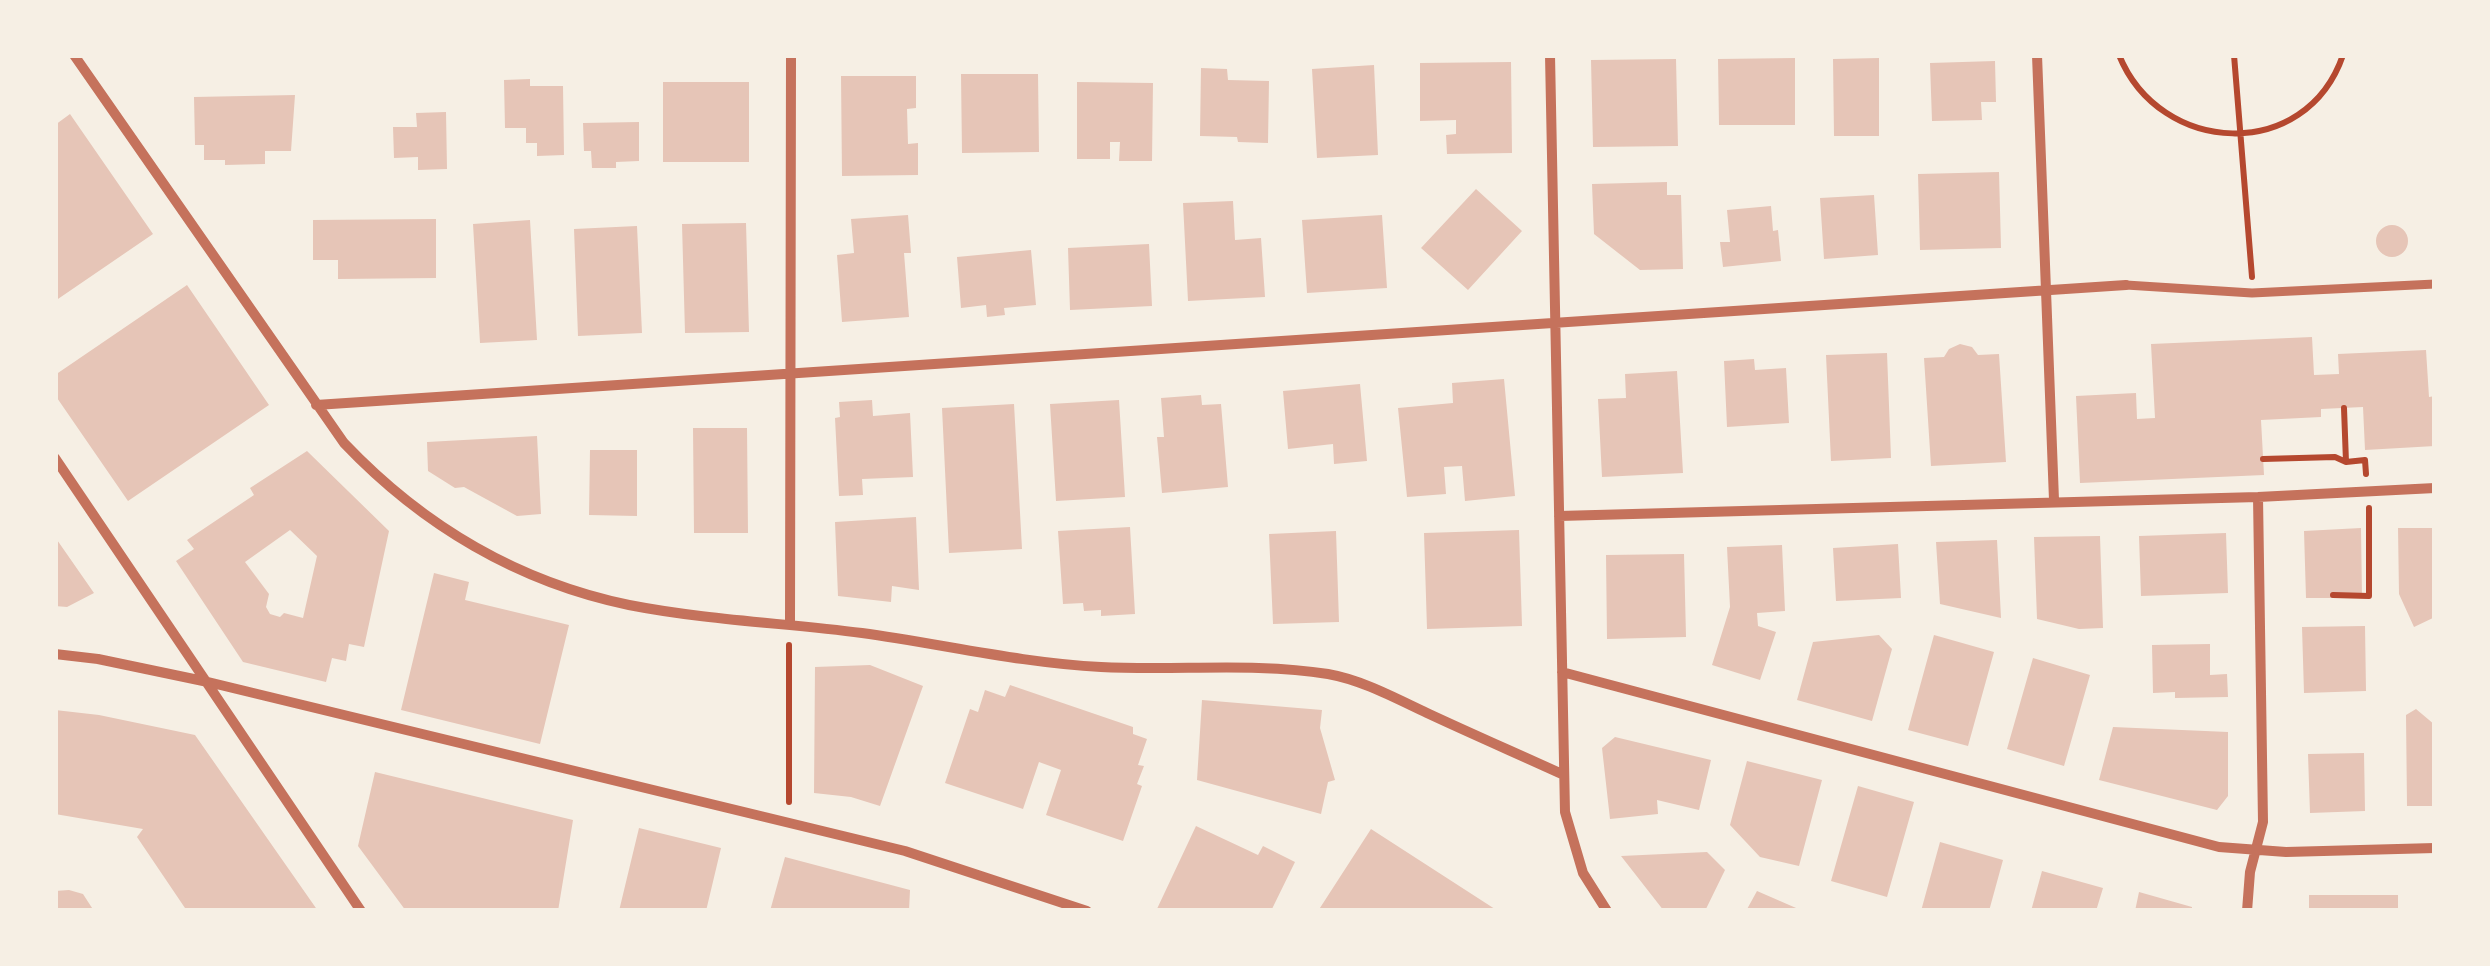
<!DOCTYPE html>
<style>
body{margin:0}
#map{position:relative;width:2490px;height:966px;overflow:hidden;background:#f6efe4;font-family:Inter,sans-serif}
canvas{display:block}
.frame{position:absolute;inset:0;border:58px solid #f6efe4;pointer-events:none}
</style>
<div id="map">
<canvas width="2490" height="966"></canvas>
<div class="frame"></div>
</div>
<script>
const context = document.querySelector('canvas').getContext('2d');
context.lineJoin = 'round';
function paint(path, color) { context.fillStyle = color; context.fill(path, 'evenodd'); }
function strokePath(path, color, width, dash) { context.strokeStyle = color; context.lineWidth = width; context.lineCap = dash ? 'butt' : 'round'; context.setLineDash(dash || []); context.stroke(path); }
const building = new Path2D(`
 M1795,58V125H1719L1718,59Z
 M1879,58V136H1834L1833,59Z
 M1676,59L1678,146L1593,147L1591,60Z
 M1995,61L1996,102H1981L1982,120L1932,121L1930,63Z
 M1511,62L1512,153L1447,154L1446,135L1456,134V120L1420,121V63Z
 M1374,65L1378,155L1317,158L1312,69Z
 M1201,68L1227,69L1228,80L1269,81L1268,143L1238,142L1237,137L1200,136Z
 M961,74H1038L1039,152L962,153Z
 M841,76H916V108L907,109L908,144L918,143V175L842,176Z
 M530,79V86H563L564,155L537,156V143H526V128H505L504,80Z
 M663,82H749V162H663Z
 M1077,82L1153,83L1152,161H1119L1120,142H1110V159H1077Z
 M295,95L291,151H265V164L225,165V160H204V145H195L194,97Z
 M446,112L447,169L418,170V157L394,158L393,127H417L416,113Z
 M70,114L153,234L55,301V125Z
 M639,122V161L616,162V168H592L591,151H584L583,123Z
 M1999,172L2001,248L1920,250L1918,174Z
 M1667,182V195H1681L1683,269L1640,270L1594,234L1592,184Z
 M1476,189L1522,231L1468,290L1421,248Z
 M1874,195L1878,255L1824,259L1820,198Z
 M1233,201L1235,240L1261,238L1265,297L1188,301L1183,203Z
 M1771,206L1773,231L1778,230L1781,261L1723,267L1720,242H1730L1727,210Z
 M908,215L911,253H904L909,317L842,322L837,255L854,253L851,219Z
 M1382,215L1387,288L1307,293L1302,220Z
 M436,219V278L338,279V260H313V220Z
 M530,220L537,340L480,343L473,224Z
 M746,223L749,332L685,333L682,224Z
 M2376 241a16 16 0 1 1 32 0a16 16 0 1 1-32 0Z
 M637,226L642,333L578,336L574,229Z
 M1149,244L1152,306L1070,310L1068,248Z
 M1031,250L1036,305L1004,308L1005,315L987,317L986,305L961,308L957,257Z
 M187,285L269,405L128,501L55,395V375Z
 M2312,337L2314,375L2339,374L2338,354L2426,350L2429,397L2435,396V446L2365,450L2363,407L2321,409V417L2261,420L2264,475L2080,483L2076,396L2136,393L2137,419L2155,418L2151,344Z
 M1960,344L1972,347L1978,355L1999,354L2006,462L1931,466L1924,358L1944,357L1949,349Z
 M1887,353L1891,458L1831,461L1826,355Z
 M1754,359L1755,370L1786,368L1789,423L1727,427L1724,361Z
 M1677,371L1683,473L1602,477L1598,399L1626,398L1625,374Z
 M1504,379L1515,496L1465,501L1462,466L1444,467L1446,494L1407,497L1398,408L1453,403L1452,383Z
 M1360,384L1367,461L1334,464L1333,444L1288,449L1283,391Z
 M1201,395L1202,405L1221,404L1228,487L1162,493L1157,437H1164L1161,398Z
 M872,400L873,416L910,413L913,477L862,479L863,495L839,496L835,418L840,417L839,402Z
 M1119,400L1125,497L1056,501L1050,404Z
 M1014,404L1022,549L949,553L942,408Z
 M693,428H747L748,533H694Z
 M537,436L541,514L517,516L464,487L455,488L428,471L427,442Z
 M590,450H637V516L589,515Z
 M307,451L389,531L364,647L349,644L346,661L332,658L326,682L243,662L176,561L194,549L187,540L254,495L250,488ZM290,530L317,556L303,618L284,613L280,617L270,614L266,607L269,594L245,562Z
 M916,517L919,590L892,586L891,602L838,596L835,522Z
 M1130,527L1135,614L1101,616V610L1084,611L1083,603L1063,604L1058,531Z
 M2361,528L2362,598H2306L2304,531Z
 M2398,528H2435V617L2414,627L2399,594Z
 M1519,530L1522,626L1427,629L1424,533Z
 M1336,531L1339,622L1273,624L1269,534Z
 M2226,533L2228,593L2141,596L2139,536Z
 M2100,536L2103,628L2079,629L2037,619L2034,537Z
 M55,537L94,593L67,607L55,606Z
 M1997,540L2001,618L1940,604L1936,542Z
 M1898,544L1901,598L1836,601L1833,548Z
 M1782,545L1785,611L1757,613L1758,626L1776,632L1760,680L1712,665L1730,607L1727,547Z
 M1684,554L1686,637L1607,639L1606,555Z
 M434,573L469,582L465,600L569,625L540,744L401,710Z
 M2365,626L2366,691L2304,693L2302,627Z
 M1879,635L1892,649L1872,721L1797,700L1813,642Z
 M1934,635L1994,652L1968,746L1908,730Z
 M2210,644V675L2227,674L2228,697L2175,698V692L2153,693L2152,645Z
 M2033,658L2090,675L2064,766L2007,749Z
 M870,665L923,686L880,806L851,797L814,793L815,667Z
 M1010,685L1133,727V734L1147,739L1138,765L1144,766L1137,784L1142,786L1123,841L1046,815L1061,770L1039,762L1023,809L945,783L970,709L978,712L985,690L1005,697Z
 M1202,700L1322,710L1320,728L1335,780L1328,782L1321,814L1197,780Z
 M2416,709L2435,725V806H2407L2406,715Z
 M55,710L99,715L195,735L318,911H187L137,837L143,829L55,814Z
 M2113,727L2228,732V796L2217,810L2099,780Z
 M1615,737L1711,760L1699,810L1657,800L1658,814L1610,819L1602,748Z
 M2364,753L2365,811L2310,813L2308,754Z
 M1747,761L1822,780L1799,866L1760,857L1730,825Z
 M375,772L573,820L558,911H406L358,846Z
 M1858,786L1914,802L1887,897L1831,881Z
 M1196,826L1258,855L1263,846L1295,862L1271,911H1156Z
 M639,828L721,848L706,911H619Z
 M1371,829L1498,911H1318Z
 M1940,842L2003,860L1989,911H1921Z
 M1707,852L1725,870L1705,911H1664L1621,856Z
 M785,857L910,890L909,911H770Z
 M2042,871L2103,888L2096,911H2031Z
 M69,890L83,894L94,911H55V891Z
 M1757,891L1803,911H1746Z
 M2139,892L2192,907V911H2135Z
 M2309,895H2398V911H2309Z`);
const path = new Path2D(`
 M2119,55C2160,156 2306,163 2343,55
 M2234,55L2252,277
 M2344,408L2346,462
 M2263,459L2335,457L2346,462L2365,460L2366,474
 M2333,595L2369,596V508
 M789,802V645`);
const pedestrian = new Path2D(`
 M2126,285L2252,293L2435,284`);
const minor = new Path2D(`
 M74,55L344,443C422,525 518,582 629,605C706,620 784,623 862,633C942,644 1021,663 1101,667C1177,671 1254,662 1328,674C1362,680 1395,698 1427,713C1472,734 1518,754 1564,775
 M1550,55L1565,812L1583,873L1607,911
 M2037,55L2054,500
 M316,405L2126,285
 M55,458L361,911
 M1559,516L2258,497L2435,488
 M790,624L791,55
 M55,654L98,659L208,682L905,851L1087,911
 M1562,672L2219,847L2286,852L2435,848
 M2247,911L2250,872L2263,822L2258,497`);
paint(building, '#e6c5b7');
strokePath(path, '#b5482f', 6);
strokePath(pedestrian, '#c5725c', 9);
strokePath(minor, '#c5725c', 10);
</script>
